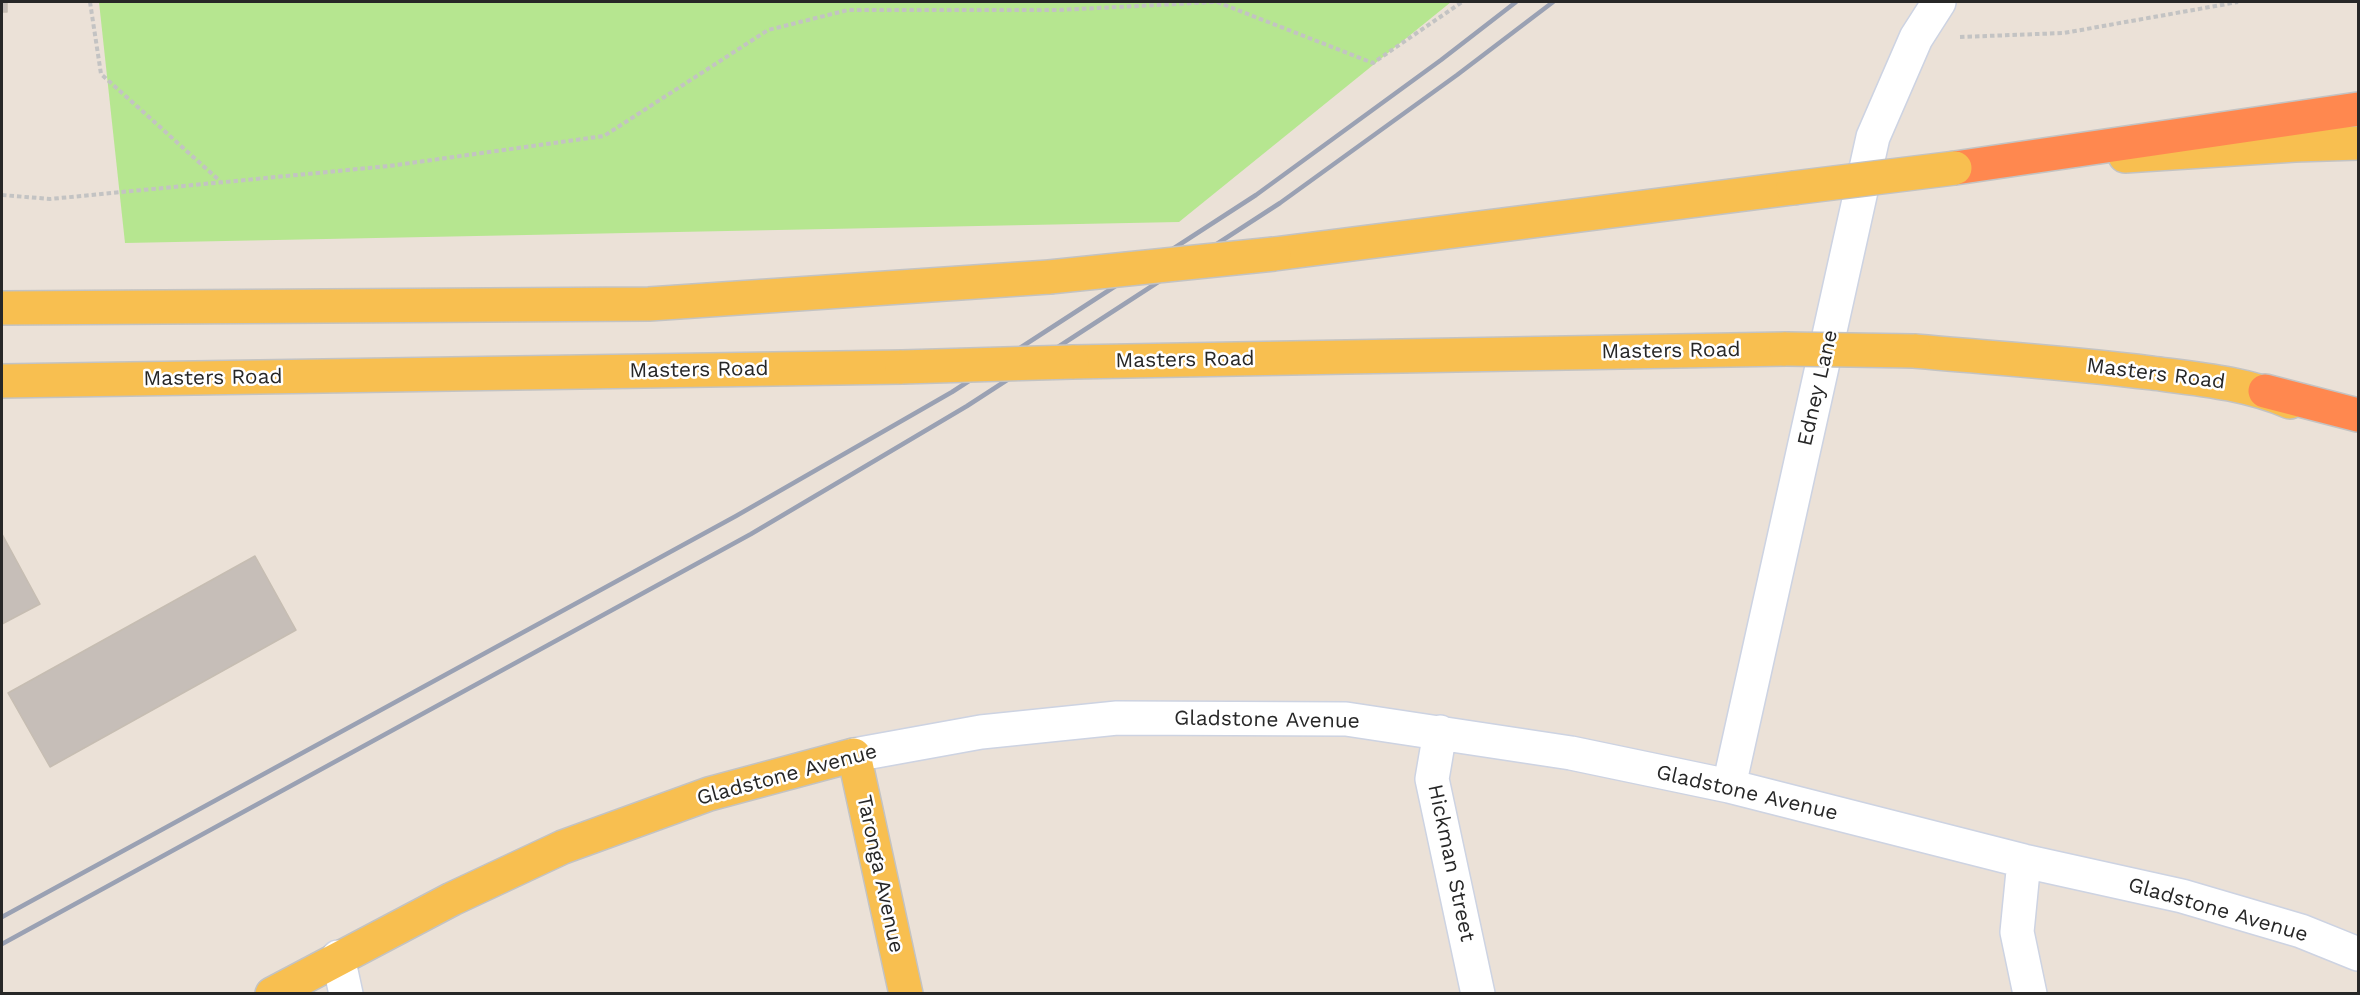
<!DOCTYPE html>
<style>
body{margin:0}
#map{position:relative;width:2360px;height:995px;overflow:hidden;background:#ebe1d7;font-family:"Work Sans",sans-serif}
canvas{display:block}
.frame{position:absolute;inset:0;border:3px solid #272727;pointer-events:none}
</style>
<div id="map">
<canvas width="2360" height="995"></canvas>
<div class="frame"></div>
</div>
<script>
const context = document.querySelector('canvas').getContext('2d');
context.lineJoin = 'round';
function paint(path, color) { context.fillStyle = color; context.fill(path, 'evenodd'); }
function strokePath(path, color, width, dash) { context.strokeStyle = color; context.lineWidth = width; context.lineCap = dash ? 'butt' : 'round'; context.setLineDash(dash || []); context.stroke(path); }
function write(font, color, halo, rows, align = 'center') {
  context.font = font + ' "Work Sans",sans-serif'; context.lineWidth = 5; context.setLineDash([]); context.textBaseline = 'middle'; context.strokeStyle = halo; context.fillStyle = color; for (const [text, x, y, turn = 0] of rows) {
    context.save(); context.translate(x, y); context.rotate((+turn || 0) * Math.PI / 180); context.textAlign = isNaN(turn) ? turn : align; if (halo) context.strokeText(text, 0, 0); context.fillText(text, 0, 0); context.restore();
  }
}
const green = new Path2D(`
 M99,2H1451L1179,222L125,243Z`);
const building = new Path2D(`
 M2,2H7V12H2Z
 M2,534L40,604L2,624Z
 M255,556L296,630L50,767L8,693Z`);
const path = new Path2D(`
 M90,2L101,74L220,181
 M1217,2L1373,63L1462,2
 M1960,37L2064,33L2238,2
 M2,195L50,199L389,166L604,136L768,30L848,10H1058L1216,2`);
const minor = new Path2D(`
 M1440,732L1432,779L1478,994
 M854,755L981,732L1117,718L1346,719L1571,753L1729,786L2024,861L2182,896L2301,931L2358,954
 M1729,786L1873,137L1916,38L1939,2
 M2024,861L2017,932L2030,994
 M338,957L346,994`);
const major = new Path2D(`
 M2125,156L2295,145L2358,143
 M1274,254L1793,188
 M2,308L649,304L1049,277
 M1914,351C1993,358 2072,363 2152,373C2199,379 2246,383 2290,402
 M1072,362L1786,349
 M2,381L902,367
 M272,994L452,899L563,847L709,794L854,755L906,994`);
const highway = new Path2D(`
 M1955,168L2358,109
 M2265,391L2358,415`);
const rail = new Path2D(`
 M2,917L736,516L952,392L1256,195L1441,60L1516,2
 M2,944L751,534L967,406L1280,203L1457,75L1553,2`);
const majorBridge = new Path2D(`
 M1793,188L1955,168
 M1049,277L1274,254
 M1786,349L1914,351
 M902,367L1072,362`);
const streetNames = [
 ["Masters Road",1671,351,-1],
 ["Masters Road",1185,360,-1],
 ["Masters Road",699,370,-1],
 ["Masters Road",2156,374,7],
 ["Masters Road",213,378,-1],
 ["Edney Lane",1818,388,-77],
 ["Gladstone Avenue",1267,720,1],
 ["Gladstone Avenue",787,775,-15],
 ["Gladstone Avenue",1747,793,13],
 ["Hickman Street",1451,863,78],
 ["Taronga Avenue",880,874,78],
 ["Gladstone Avenue",2218,910,16]
];
paint(green, '#b6e690');
paint(building, '#c6beb8');
strokePath(building, '#c6bdb2', 1.5);
strokePath(minor, '#cdd3e2', 36);
strokePath(major, '#c3c3c3', 36);
strokePath(highway, '#c3c3c3', 36);
strokePath(path, '#c3c3c3', 4, [4.5, 3]);
strokePath(minor, '#fff', 33);
strokePath(major, '#f8bf50', 33);
strokePath(highway, '#ff884f', 33);
strokePath(rail, '#9aa1b3', 4.5);
strokePath(majorBridge, '#c3c3c3', 36, []);
strokePath(majorBridge, '#f8bf50', 33);
write('21px', '#272727', '#fff', streetNames);
</script>
